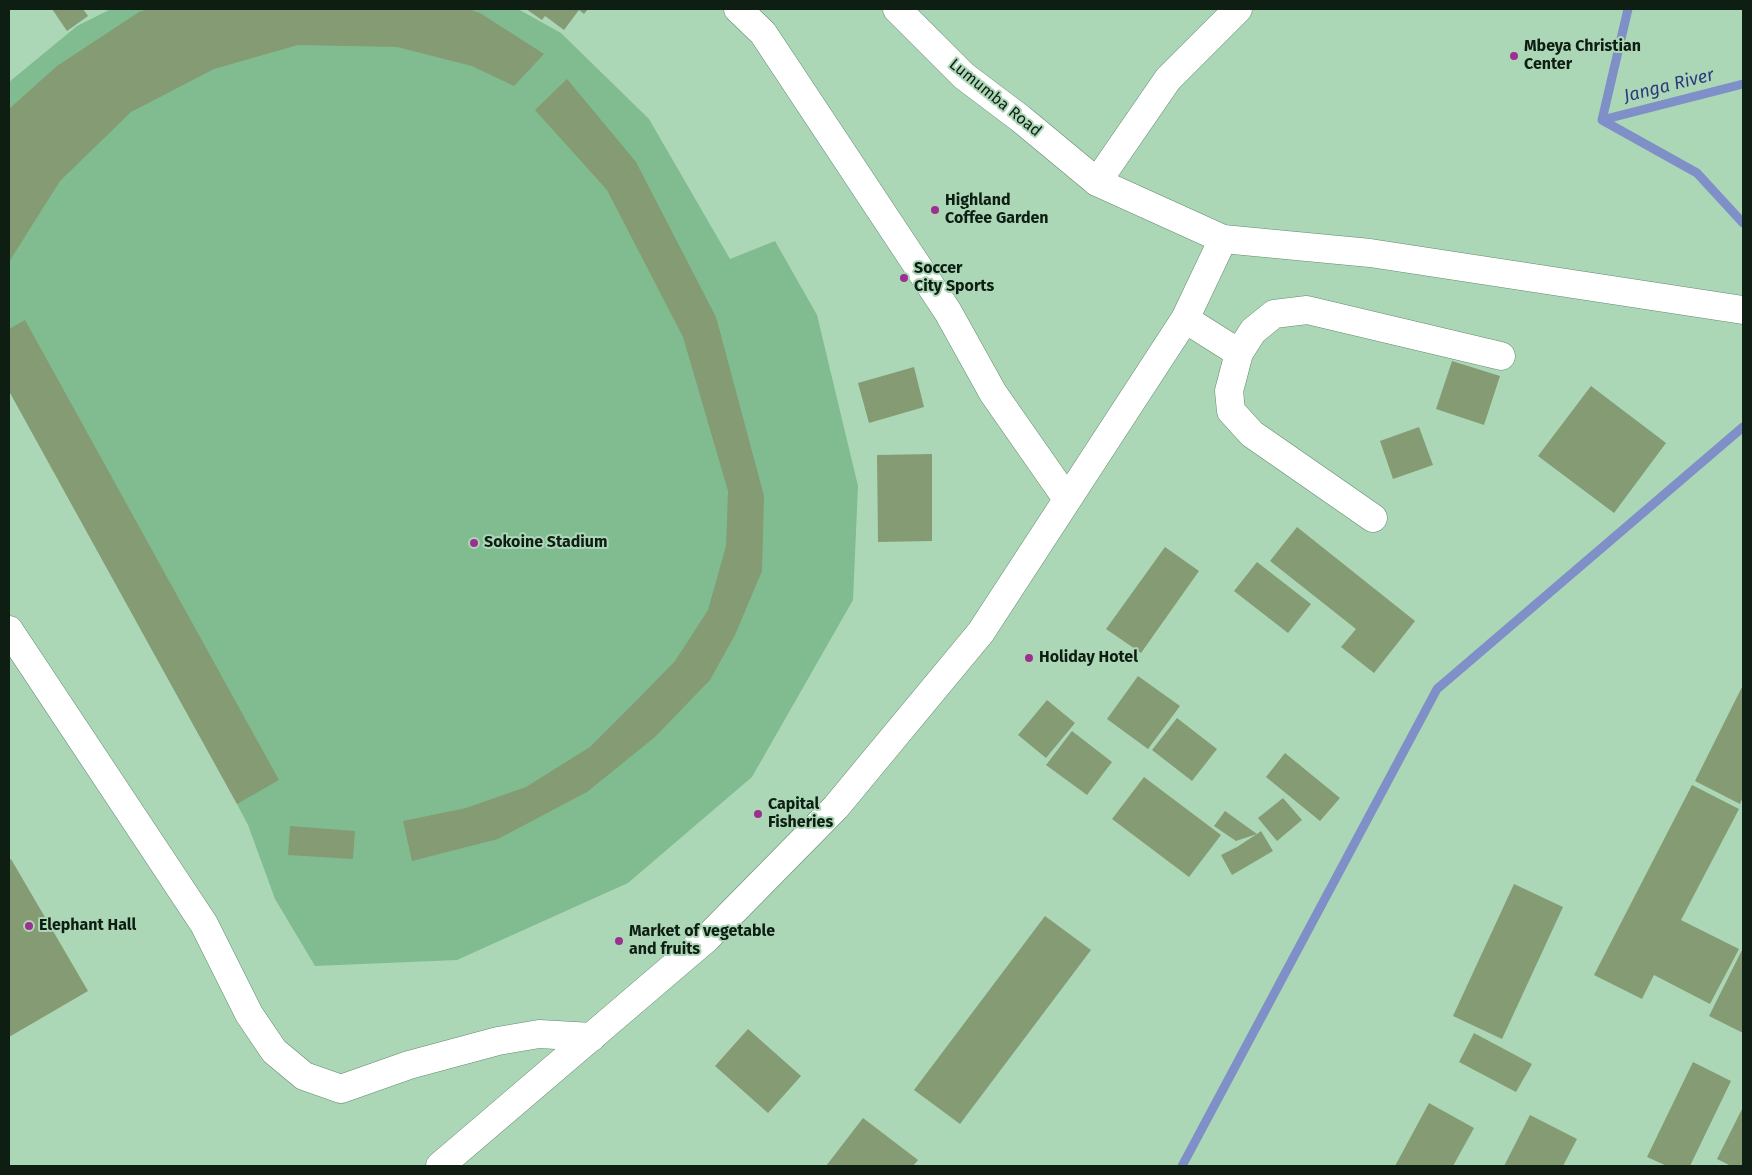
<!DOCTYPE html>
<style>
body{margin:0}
#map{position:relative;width:1752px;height:1175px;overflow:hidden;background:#acd7b7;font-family:"Fira Sans",sans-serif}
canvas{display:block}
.frame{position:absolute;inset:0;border:10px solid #0e1e13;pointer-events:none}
</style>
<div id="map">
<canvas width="1752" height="1175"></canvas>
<div class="frame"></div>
</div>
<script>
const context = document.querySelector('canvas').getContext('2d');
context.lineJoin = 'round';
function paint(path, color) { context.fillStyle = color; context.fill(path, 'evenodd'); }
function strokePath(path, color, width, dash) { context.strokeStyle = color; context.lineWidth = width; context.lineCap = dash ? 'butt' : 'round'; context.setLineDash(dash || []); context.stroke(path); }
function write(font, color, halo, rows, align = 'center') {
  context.font = font + ' "Fira Sans",sans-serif'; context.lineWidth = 4; context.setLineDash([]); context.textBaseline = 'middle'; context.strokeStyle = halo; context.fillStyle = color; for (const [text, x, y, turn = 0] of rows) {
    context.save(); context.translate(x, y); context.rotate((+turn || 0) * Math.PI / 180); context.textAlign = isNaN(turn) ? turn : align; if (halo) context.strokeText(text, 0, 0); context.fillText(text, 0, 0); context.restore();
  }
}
const green = new Path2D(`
 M111,9H518L561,33L649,119L730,259L775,241L817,315L858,486L853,600L752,777L628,883L457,960L315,966L275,899L248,825L237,804L9,391V82L77,26Z`);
const stream = new Path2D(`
 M1602,120L1697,173L1743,223
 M1602,120L1743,84
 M1602,120L1628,9
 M1182,1166L1437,689L1743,427`);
const building = new Path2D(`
 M52,9H83L88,16L67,31Z
 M147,9H469L480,13L544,54L514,86L472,66L397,47L298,45L214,69L131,112L60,181L9,262V109L57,66L139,12Z
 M526,9H588L584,14L579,10L564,30L545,16L542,20Z
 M567,79L636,162L716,317L764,496L762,571L735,635L710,680L655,737L587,792L498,839L412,861L403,821L466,808L526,787L590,747L637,700L675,661L708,610L726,546L728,491L683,337L607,190L535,110Z
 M25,320L279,780L237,804L9,391V329Z
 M1452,361L1500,376L1484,425L1436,409Z
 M914,367L924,407L869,423L858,383Z
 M1591,386L1666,443L1614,513L1538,456Z
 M1419,427L1433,465L1393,479L1380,441Z
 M932,454V541L878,542L877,455Z
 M1297,527L1415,621L1374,673L1341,647L1356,629L1270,561Z
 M1165,547L1199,571L1141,653L1106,629Z
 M1257,562L1311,604L1288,633L1234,591Z
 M1138,676L1180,706L1148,749L1107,719Z
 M1743,685V797L1740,804L1695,781Z
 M1047,700L1075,723L1046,758L1018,735Z
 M1177,718L1217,749L1192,781L1152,750Z
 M1072,731L1112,762L1087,795L1046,765Z
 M1285,753L1340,798L1320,821L1266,777Z
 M1144,777L1221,835L1189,877L1112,819Z
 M1692,785L1739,809L1681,920L1739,949L1710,1004L1654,975L1642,999L1594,975Z
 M1283,798L1302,820L1277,841L1258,818Z
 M1225,811L1257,834L1261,831L1273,851L1232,875L1221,855L1237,847L1257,834L1236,841L1214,826Z
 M290,826L355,831L353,859L288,855Z
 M11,859L88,991L9,1037V860Z
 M1514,884L1563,907L1502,1039L1453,1016Z
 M1045,916L1091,950L960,1124L914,1090Z
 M1743,948V1033L1709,1016Z
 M748,1029L801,1076L768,1113L715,1066Z
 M1474,1033L1532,1064L1516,1092L1459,1062Z
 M1693,1062L1731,1081L1690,1166H1667L1647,1157Z
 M1429,1103L1474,1128L1453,1166H1395Z
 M1743,1107V1166H1731L1717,1159Z
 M1530,1115L1577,1139L1563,1166H1504Z
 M863,1118L918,1160L913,1166H826Z`);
const minor = new Path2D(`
 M738,9L763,33L948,312L993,393L1067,499
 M1185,319L1239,353
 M1373,518L1252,434L1231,411L1229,391L1239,353L1253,331L1274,314L1307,310L1501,356
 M9,630L204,924L249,1014L274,1051L304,1076L341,1089L409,1065L498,1041L539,1034L592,1037
 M440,1166L707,938L836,807L981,632L1185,319L1223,239`);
const major = new Path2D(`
 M897,9L964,76L1021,119L1097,182`);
const highway = new Path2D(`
 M1238,9L1168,79L1097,182L1223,239L1370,253L1743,310`);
const markers = [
 [1514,56,5,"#9c3090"],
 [935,210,5,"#9c3090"],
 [904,278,5,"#9c3090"],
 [474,543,5,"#9c3090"],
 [1029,658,5,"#9c3090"],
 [758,814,5,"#9c3090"],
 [29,926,5,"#9c3090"],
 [619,941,5,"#9c3090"]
];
const poiNames = [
 ["Mbeya Christian",1524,47],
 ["Center",1524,65],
 ["Highland",945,201],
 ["Coffee Garden",945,219],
 ["Soccer",914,269],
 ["City Sports",914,287],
 ["Sokoine Stadium",484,543],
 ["Holiday Hotel",1039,658],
 ["Capital",768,805],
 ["Fisheries",768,823],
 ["Elephant Hall",39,926],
 ["Market of vegetable",629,932],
 ["and fruits",629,950]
];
const streetNames = [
 ["Lumumba Road",995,98,39]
];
const waterNames = [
 ["Janga River",1669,86,-14]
];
paint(green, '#81bc91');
strokePath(stream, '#7f8fc8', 9);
paint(building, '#849b73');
strokePath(minor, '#628a6d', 29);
strokePath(major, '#628a6d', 29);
strokePath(highway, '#628a6d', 29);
strokePath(minor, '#fff', 28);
strokePath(major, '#fff', 28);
strokePath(highway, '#fff', 28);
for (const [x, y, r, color] of markers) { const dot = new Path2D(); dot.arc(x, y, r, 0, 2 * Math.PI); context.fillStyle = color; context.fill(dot); strokePath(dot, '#acd7b7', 2); }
write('bold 16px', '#0e1e13', '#acd7b7', poiNames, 'left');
write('16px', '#0e1e13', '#acd7b7', streetNames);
write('italic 18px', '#2d387e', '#acd7b7', waterNames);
</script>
